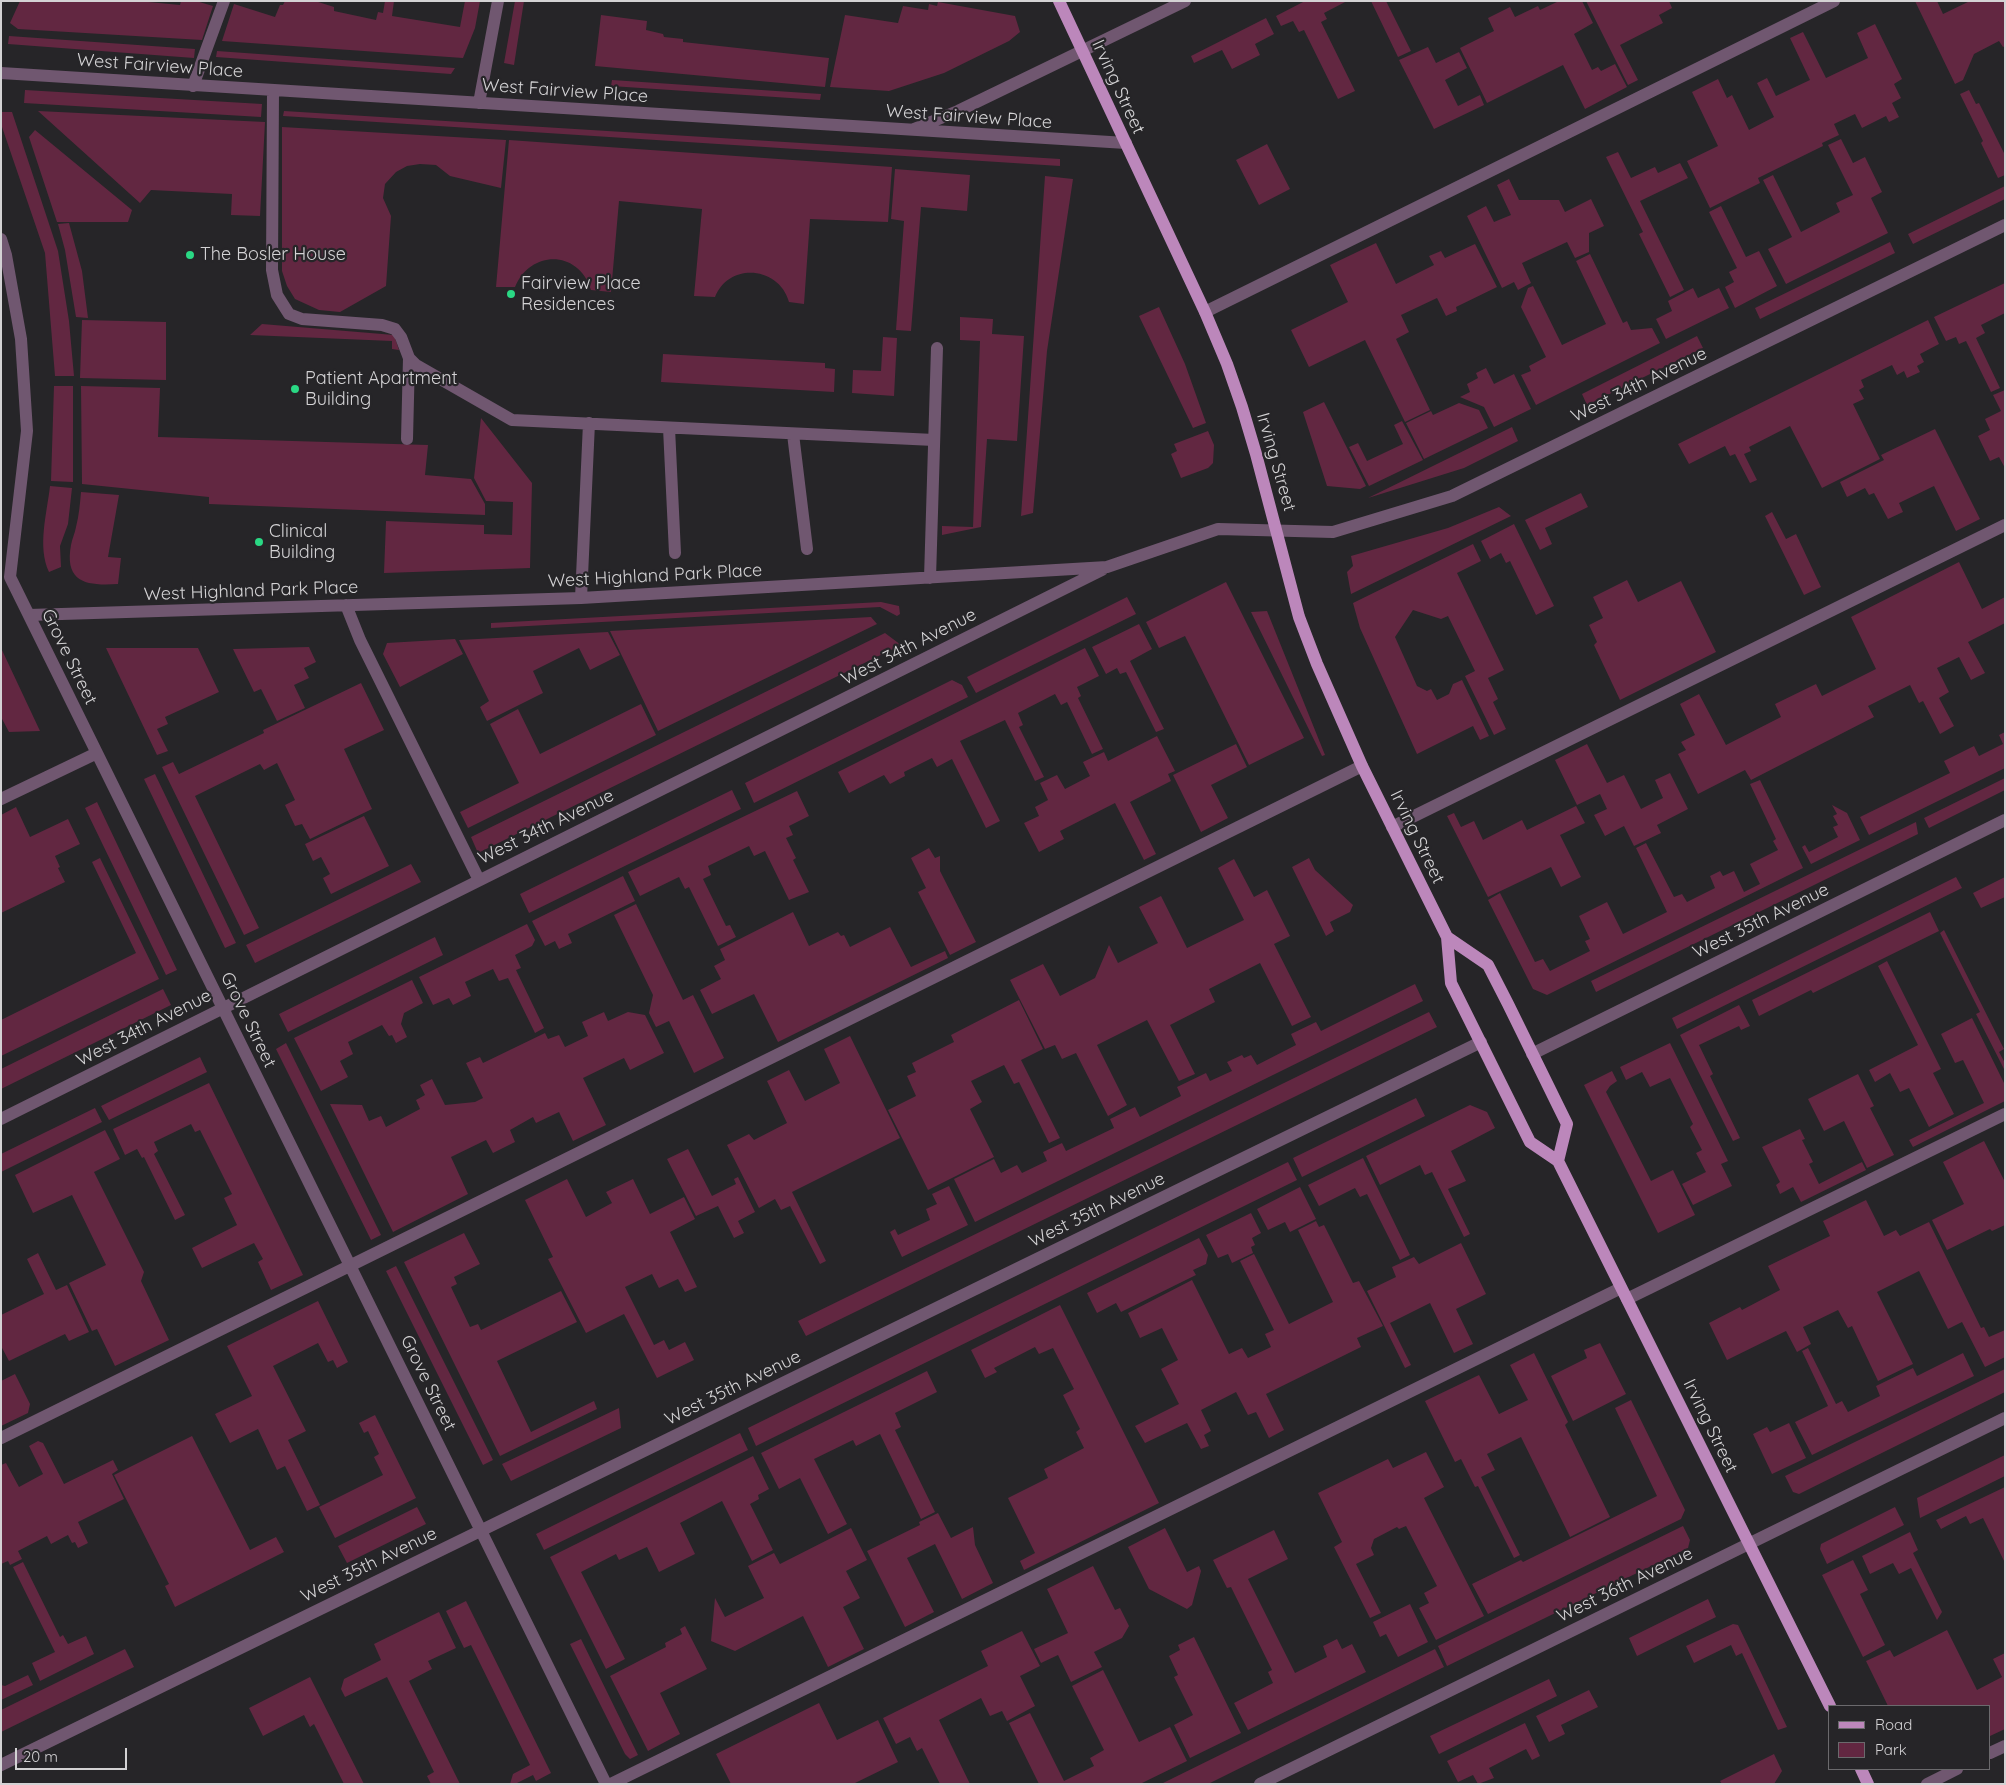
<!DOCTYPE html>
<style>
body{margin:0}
#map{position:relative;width:2006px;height:1785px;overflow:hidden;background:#262528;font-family:Quicksand,sans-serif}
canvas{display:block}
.frame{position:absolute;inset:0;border:2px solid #d3d2d4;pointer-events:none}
.legend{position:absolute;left:1828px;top:1705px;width:162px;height:65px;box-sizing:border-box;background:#262528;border:1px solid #6b6a6d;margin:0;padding:6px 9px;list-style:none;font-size:15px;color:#d3d2d4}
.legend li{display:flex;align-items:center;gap:10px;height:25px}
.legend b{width:25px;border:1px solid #6b6a6d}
.scale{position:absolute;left:15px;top:1748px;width:112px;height:22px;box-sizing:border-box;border:2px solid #d3d2d4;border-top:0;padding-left:6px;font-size:15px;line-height:18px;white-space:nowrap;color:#d3d2d4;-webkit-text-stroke:4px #262528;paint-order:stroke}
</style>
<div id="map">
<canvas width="2006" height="1785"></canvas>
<div class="frame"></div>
<ul class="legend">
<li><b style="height:6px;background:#bc87bb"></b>Road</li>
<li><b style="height:14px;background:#622741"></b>Park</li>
</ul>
<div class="scale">20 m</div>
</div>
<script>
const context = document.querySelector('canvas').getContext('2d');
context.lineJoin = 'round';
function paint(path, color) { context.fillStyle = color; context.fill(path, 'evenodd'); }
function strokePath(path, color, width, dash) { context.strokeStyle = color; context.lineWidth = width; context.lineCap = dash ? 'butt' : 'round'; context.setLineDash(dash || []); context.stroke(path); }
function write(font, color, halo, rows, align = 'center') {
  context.font = font + ' Quicksand,sans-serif'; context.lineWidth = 4.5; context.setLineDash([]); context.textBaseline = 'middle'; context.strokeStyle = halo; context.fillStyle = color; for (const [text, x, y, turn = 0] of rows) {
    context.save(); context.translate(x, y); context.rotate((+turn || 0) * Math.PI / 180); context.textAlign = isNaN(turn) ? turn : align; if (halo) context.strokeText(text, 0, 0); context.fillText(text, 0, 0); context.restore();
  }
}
const green = new Path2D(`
 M20,1H138L180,5L181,1H196L213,6L202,40L18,29L10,23Z
 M285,1H315L334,7V11L376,20L378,12L383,13L385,1H394L392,16L460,27L465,1H480L475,28L463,58L222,41L234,4L275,17L280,5H283Z
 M515,1H524L514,65L504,63Z
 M1305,1H1347L1324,13L1327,19L1321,22L1355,91L1338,99L1304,30L1299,32L1293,21L1281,26L1276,16Z
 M1371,1H1386L1411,51L1398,57Z
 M1559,1H1582L1593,23L1574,34L1592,70L1598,67L1601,71L1615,64L1627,87L1585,109L1563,65L1487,103L1460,48L1494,31L1488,18L1510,7L1515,17L1538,6L1540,10Z
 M1586,1H1669L1672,8L1659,15L1663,23L1620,45L1638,80L1628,85Z
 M1915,1H1937L1943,14L1970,1H2005V46L2003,47L1999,41L1974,54L1963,80L1955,84Z
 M938,2L1015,16L1020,32L1009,41L944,73L889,91L830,87L845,15L898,23L903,6L928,10L929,4L937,6Z
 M601,15L647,21L646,30L663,34L664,37L683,39V42L829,58L825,87L595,66Z
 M1266,18L1274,34L1255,44L1260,55L1232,69L1222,50L1194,63L1191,56Z
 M1875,24L1902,79L1894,84L1901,98L1892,103L1899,117L1889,122L1886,116L1862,128L1855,114L1834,124L1839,135L1822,143L1823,146L1758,178L1760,183L1710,208L1687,161L1718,146L1692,92L1718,79L1727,98L1732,95L1749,130L1774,117L1757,83L1767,78L1776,96L1810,80L1790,38L1803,32L1826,78L1868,58L1857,33Z
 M9,36L195,49L194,58L8,44Z
 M1428,47L1436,63L1459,52L1467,68L1445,80L1458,106L1480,95L1484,105L1434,129L1399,60Z
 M217,51L440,67L455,68L451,74L216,57Z
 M612,80L821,94L820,100L611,86Z
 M25,90L262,104L261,117L24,103Z
 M1969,90L1976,104L1979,103L2005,155V175L1998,178L1981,143L1983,141L1960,94Z
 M38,111L265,122L260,216L231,215L232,194L151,190L140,203Z
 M284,111L1060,159V166L283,116Z
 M1,112H12L58,251L69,321L74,376H55L45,253L1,124Z
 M282,127L506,140L501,188L450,176L436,165L420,164L407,166L396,172L385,184L383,198L391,216L386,286L340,312L319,310L295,299L287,286L282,271Z
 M35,130L132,210L128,222H57L29,137Z
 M1841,139L1853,163L1865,157L1882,192L1871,198L1888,233L1786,284L1768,249L1792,237L1763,180L1773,175L1801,232L1840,212L1836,203L1853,195L1828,145Z
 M509,140L892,167L888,222L810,219L804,304L789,302C779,266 729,262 715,297L694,296L702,209L619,201L611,292L591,290C579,250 531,249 515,287H496Z
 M1267,144L1290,189L1259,205L1236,160Z
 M1618,152L1631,178L1655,167L1658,173L1680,163L1688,178L1640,201L1684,290L1670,297L1639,234L1643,232L1606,157Z
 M895,169L970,175L967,211L921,207L911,331L896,330L904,221L891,219Z
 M1045,176L1073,179L1047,351L1033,513L1021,516Z
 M1509,179L1519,200H1559L1565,212L1591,199L1604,226L1589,233V252L1575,258L1567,242L1522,263L1531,283L1518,290L1514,282L1502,288L1467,216L1486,206L1494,222L1511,215L1497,185Z
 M2005,186V199L1913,244L1908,234Z
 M1721,206L1746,257L1759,251L1777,286L1735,308L1725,287L1734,282L1729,272L1737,268L1709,212Z
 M69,223L82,271L88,318L76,317L65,250L58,224Z
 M1890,242L1895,253L1760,319L1755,308Z
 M1376,243L1396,284L1434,265L1429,256L1441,251L1445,258L1475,244L1497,287L1456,307L1457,311L1446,316L1437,298L1401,315L1409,332L1396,339L1430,410L1405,422L1365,340L1309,367L1291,330L1348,302L1330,265Z
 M1590,254L1623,323L1627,321L1631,330L1652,328L1660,343L1536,405L1521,375L1531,371L1529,366L1546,357L1521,307L1528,288L1533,286L1562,345L1606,324L1576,261Z
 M2005,283V313L1981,325L1985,333L1976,338L2000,388L1991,392L1966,341L1959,344L1956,337L1946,341L1934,317Z
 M1693,288L1698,298L1719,288L1729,308L1666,339L1656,319L1672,311L1668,301Z
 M1159,307L1185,364L1206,423L1193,428L1139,316Z
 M960,317L993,319L992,334L1024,336L1017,441L987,439L981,527L942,535V526L973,527L980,341L960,340Z
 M82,320L166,322V380L80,378Z
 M1928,320L1939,344L1920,354L1924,362L1917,366L1920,372L1907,378L1904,371L1897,375L1892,365L1861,380L1864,387L1859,390L1864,399L1853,404L1880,459L1822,488L1790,426L1749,447L1751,451L1744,454L1757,480L1750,483L1735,454L1730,456L1725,446L1689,464L1678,444Z
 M262,324L394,335L399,350L392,349V341L250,335Z
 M1697,336L1703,348L1587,405L1582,394Z
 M883,337L897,338L894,396L852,393L853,370L881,371Z
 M663,354L825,363V368L835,369L834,392L661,382Z
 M1486,368L1494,384L1514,374L1531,409L1494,427L1484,407L1460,397L1470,392L1467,384L1478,378L1476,373Z
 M54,386H73V482L51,481Z
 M81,386L160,388L158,437L428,445L425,475L471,479L485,504V515L209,504V497L82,484Z
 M2005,390V468L1999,457L1990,461L1978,436L1990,430L1985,419L2001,411L1993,395Z
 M1324,402L1366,486L1360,489L1327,486L1303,412Z
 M1459,403L1479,410L1488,428L1424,459L1406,423L1431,411L1433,415Z
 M481,418L532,483L530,568L384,573L386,521L484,525V534L512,535L513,502L486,501L474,478Z
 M1402,421L1423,460L1369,486L1349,447L1358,443L1367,461L1403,444L1394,425Z
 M1512,427L1518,441L1464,468L1368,498Z
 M1935,429L1980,519L1956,531L1934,486L1899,503L1903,512L1888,519L1874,493L1869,495L1865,488L1847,497L1840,482L1884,460L1881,455Z
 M1208,431L1214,445L1213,463L1208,468L1181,478L1171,454L1177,451L1174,444Z
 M50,486L72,488L68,524L60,546L61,567L49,572C37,547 47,513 50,486Z
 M81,492L119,495L108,557L121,558L118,584C87,586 64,583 71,545C72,539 75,533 76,527C79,515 80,504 81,492Z
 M1581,493L1588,507L1545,528L1552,544L1540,550L1525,520Z
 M1499,507L1511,516L1351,594L1347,572L1353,566L1351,556L1448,528Z
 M1772,512L1786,539L1796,534L1821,587L1804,595L1765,516Z
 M1514,524L1554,606L1536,615L1510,561L1506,563L1501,553L1490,559L1481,541Z
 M1473,544L1481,561L1457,573L1504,670L1488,678L1498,699L1493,702L1506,729L1494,735L1465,676L1475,671L1448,616L1441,619L1413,610L1395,637L1417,686L1427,691L1431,689L1437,700L1449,694L1453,684L1462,680L1489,736L1480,740L1473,726L1417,754L1360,628L1353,603Z
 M1959,562L1982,609L2005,597V623L1968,642L1985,673L1971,680L1959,657L1937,668L1949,692L1939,698L1954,726L1940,734L1923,701L1919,703L1910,685L1868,706L1874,717L1751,780L1745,770L1698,794L1678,754L1686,750L1681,742L1695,735L1680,704L1699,694L1726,745L1781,717L1775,704L1816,684L1822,696L1876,669L1851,617Z
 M1627,580L1638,602L1681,581L1716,652L1620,700L1594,645L1597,642L1589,625L1603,618L1593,597Z
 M1226,582L1304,738L1249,765L1185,636L1159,648L1146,622Z
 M1127,597L1136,614L976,693L967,677Z
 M881,602L899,606L900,614L897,616L880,607L491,628V623Z
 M1267,611L1325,755L1322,756L1251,612Z
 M871,617L877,624L658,731L610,631Z
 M1139,624L1152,649L1130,661L1164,729L1156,732L1126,672L1120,674L1117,668L1106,674L1092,647Z
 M608,632L620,655L590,670L579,648L533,671L543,693L487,721L480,707L489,701L459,640Z
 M885,633L901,645L478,853L471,837Z
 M455,639L463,654L400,687L383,654L387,643Z
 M309,647L316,662L304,668L309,678L294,685L305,708L277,721L261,689L254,692L233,649Z
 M1,648L40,731L9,732L1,717Z
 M106,648H198L219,692L165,717L168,724L157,729L168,751L157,755Z
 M1085,648L1099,676L1077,687L1081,696L1078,698L1103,749L1092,754L1067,702L1061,705L1055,694L1018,713L1023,725L1019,727L1044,777L1035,781L1005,720L960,741L1000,821L986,828L952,759L937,767L932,758L904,772L905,776L890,784L884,775L849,793L838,772Z
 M952,680L962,685L968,697L754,803L745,783Z
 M361,683L384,730L344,749L372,809L310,839L302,824L295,826L285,805L295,800L277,763L264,770L260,764L195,796L259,928L244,935L162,767L173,762L179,774L264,733L263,730Z
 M641,704L656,735L468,828L460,812L519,783L490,724L518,709L540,754Z
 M2005,732V768L1869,835L1860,817L1950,773L1944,761L1974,746L1979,756L2003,744L1999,735Z
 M1157,736L1175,771L1168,774L1171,781L1130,802L1156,854L1144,860L1115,803L1060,831L1064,839L1039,852L1024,823L1039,816L1035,807L1048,800L1040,783L1057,775L1065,789L1090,776L1083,762L1104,752L1108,761Z
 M1236,744L1247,767L1211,785L1228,818L1201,832L1173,775Z
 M1587,744L1607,783L1624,775L1641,809L1663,798L1655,780L1670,773L1688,809L1657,825L1661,833L1634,846L1624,826L1605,836L1594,815L1607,809L1600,794L1577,805L1555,760Z
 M155,774L236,943L225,948L144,779Z
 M2005,778V790L1929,828L1924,818Z
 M1760,780L1803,868L1547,995L1533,989L1488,900L1500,893L1535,962L1543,959L1550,971L1590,951L1585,941L1590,939L1579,916L1607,902L1623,934L1667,912L1636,848L1646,843L1674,897L1682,894L1687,902L1715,888L1710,876L1720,871L1723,876L1734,871L1744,892L1760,884L1750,864L1778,850L1773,841L1776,839L1750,784Z
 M732,790L741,809L529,913L520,894Z
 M797,791L809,816L789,826L793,835L786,838L796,858L793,860L809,892L789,900L765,851L754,856L749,846L708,866L711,875L703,879L726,926L730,925L736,937L718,946L689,887L685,889L679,877L640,896L628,872Z
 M97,802L177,970L166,975L85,808Z
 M1832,805L1847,813L1860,840L1811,864L1802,847L1805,845L1809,852L1838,837L1833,827L1838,825L1833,816L1837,814Z
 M1576,806L1585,823L1560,835L1581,877L1561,887L1551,867L1488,897L1447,816L1454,813L1461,827L1474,821L1483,840L1522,820L1527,830Z
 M16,807L30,837L68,819L80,844L55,856L60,867L58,868L65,882L1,913V815Z
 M364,816L389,866L331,894L323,878L330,874L321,857L313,861L305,844Z
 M1916,822L1918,834L1596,992L1591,981Z
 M929,848L935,858L940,856V871L976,942L950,955L918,892L926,888L911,858Z
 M100,858L159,979L1,1056V1020L136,953L92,862Z
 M1309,858L1315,870L1353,905L1350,912L1330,922L1334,931L1326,936L1292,867Z
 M1234,859L1254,897L1267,890L1290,936L1274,944L1311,1017L1292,1026L1260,963L1209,989L1215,1002L1170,1025L1195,1074L1179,1081L1147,1020L1097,1045L1127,1105L1108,1116L1076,1053L1062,1059L1055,1045L1045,1049L1010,980L1043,964L1060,996L1095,978L1109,945L1118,963L1158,943L1139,907L1161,896L1187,948L1244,920L1218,868Z
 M411,864L421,882L255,963L246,945Z
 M623,876L635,901L568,934L572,943L559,949L555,941L545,946L532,921Z
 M1956,877L1962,888L1677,1029L1672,1018Z
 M2005,877V897L1981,908L1973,893Z
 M636,904L683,1000L693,995L724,1058L694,1073L669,1021L656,1027L649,1013L653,995L614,915Z
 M793,912L809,946L838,932L841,936L844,935L850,947L890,927L911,967L945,951L948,958L778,1042L754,994L712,1014L700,990L721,979L714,966L725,960L720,949Z
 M1930,912L1939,931L1813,993L1811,990L1759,1016L1752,1000Z
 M527,924L535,940L532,946L515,955L521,968L516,970L544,1028L535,1033L508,978L499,981L493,969L465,982L471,996L453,1005L449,998L433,1005L419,977Z
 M1944,930L2004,1049L1999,1052L2005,1063V1071L1976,1014L1980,1012L1940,933Z
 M435,937L443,955L288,1032L279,1014Z
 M1887,961L1941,1069L1933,1073L1954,1114L1929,1127L1909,1088L1900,1092L1890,1073L1875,1082L1869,1070L1918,1045L1878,966Z
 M412,980L423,1003L404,1013L401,1024L407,1037L396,1043L392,1035L389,1036L382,1025L348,1042L353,1054L340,1061L348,1077L321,1091L294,1038Z
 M1415,984L1423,1001L975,1222L954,1179L994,1159L1001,1173L1017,1165L1022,1173L1047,1161L1043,1152L1062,1143L1066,1151L1114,1128L1110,1119L1135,1107L1140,1117L1181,1096L1177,1087L1206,1073L1210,1081L1232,1071L1227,1062L1242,1055L1244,1058L1251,1055L1257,1065L1296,1045L1291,1034L1316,1022L1321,1031Z
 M163,989L171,1005L1,1089V1069Z
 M1019,1000L1043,1049L1021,1060L1060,1138L1049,1143L1019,1082L1014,1084L1004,1065L971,1081L982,1102L970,1109L994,1157L928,1190L888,1110L916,1096L907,1076L916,1072L912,1063L954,1042L951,1035Z
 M1739,1005L1750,1026L1741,1030L1739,1026L1699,1045L1713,1074L1710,1076L1740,1138L1733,1141L1680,1035Z
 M604,1012L608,1021L628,1012L645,1015L664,1053L630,1070L624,1058L583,1078L606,1125L573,1141L559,1112L536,1123L533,1117L510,1130L515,1142L493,1153L486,1140L451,1157L468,1194L393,1232L330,1104L362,1105L369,1121L381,1116L386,1127L420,1109L416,1100L425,1095L420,1085L432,1079L445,1105L475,1102L483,1098L466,1063L480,1057L483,1063L545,1033L548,1039L559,1035L565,1047L588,1036L582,1022Z
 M1429,1012L1437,1027L806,1336L798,1321Z
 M1972,1018L2005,1085V1101L1913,1147L1909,1140L1984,1103L1963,1060L1955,1063L1941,1034Z
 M850,1036L900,1138L792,1192L826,1261L820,1264L790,1206L781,1210L775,1199L759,1208L727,1145L749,1134L754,1140L787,1123L767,1081L789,1070L805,1101L840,1083L824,1049Z
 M286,1043L381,1235L371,1240L276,1049Z
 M1670,1043L1728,1161L1721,1164L1732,1186L1693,1205L1682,1184L1706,1172L1696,1153L1702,1150L1690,1127L1693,1124L1670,1078L1650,1087L1642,1072L1626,1080L1620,1067Z
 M200,1057L207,1072L109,1120L101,1106Z
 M1612,1071L1617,1081L1610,1086L1606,1092L1651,1181L1673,1170L1695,1215L1658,1233L1584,1085Z
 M1858,1074L1874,1106L1870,1108L1894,1155L1867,1168L1844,1121L1824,1131L1808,1099Z
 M209,1083L303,1275L271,1290L258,1262L263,1259L254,1243L202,1268L192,1248L237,1225L224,1198L232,1194L200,1130L195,1132L191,1124L154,1142L158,1151L154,1154L185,1215L175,1220L144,1157L142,1158L137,1149L125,1155L113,1129Z
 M1416,1098L1425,1116L1302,1177L1293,1158Z
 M1470,1105L1487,1112L1495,1128L1451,1151L1466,1181L1448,1189L1470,1234L1464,1237L1432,1172L1425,1175L1420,1165L1380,1185L1366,1156Z
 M95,1108L102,1122L1,1172V1154Z
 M1800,1129L1805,1139L1802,1140L1813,1162L1809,1164L1819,1184L1862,1162L1866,1170L1801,1202L1793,1187L1780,1194L1776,1185L1780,1182L1762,1147Z
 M105,1130L120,1159L94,1172L144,1272L141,1281L169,1340L115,1366L97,1329L92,1331L69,1283L106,1265L72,1195L33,1213L15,1175Z
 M1984,1141L2005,1182V1225L1992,1231L1990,1229L1947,1250L1932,1220L1964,1204L1943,1162Z
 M688,1149L712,1196L736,1184L734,1179L738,1177L755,1212L738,1221L744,1233L734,1238L718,1206L696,1216L667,1159Z
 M1363,1158L1410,1255L1400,1260L1367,1194L1360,1197L1355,1188L1319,1206L1308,1185Z
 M1288,1162L1297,1180L756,1446L748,1428Z
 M567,1179L586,1217L612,1203L606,1192L633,1179L650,1214L684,1197L695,1219L670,1232L697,1287L685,1292L678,1279L659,1288L652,1274L625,1287L654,1345L664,1340L669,1350L685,1342L694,1360L657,1378L624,1314L586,1333L548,1259L553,1257L525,1200Z
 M949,1186L968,1225L902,1257L890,1232L895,1229L898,1235L930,1220L926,1209L937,1204L932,1194Z
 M1300,1187L1316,1219L1290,1232L1285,1222L1268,1230L1257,1209Z
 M1866,1200L1884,1236L1896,1230L1900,1236L1929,1222L1981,1328L1984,1327L1989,1337L2005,1330V1357L1985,1367L1962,1322L1948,1329L1919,1271L1877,1292L1913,1364L1878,1381L1852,1326L1848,1328L1838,1310L1803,1327L1811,1344L1797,1352L1786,1331L1727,1360L1709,1323L1740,1307L1742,1310L1780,1290L1768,1266L1830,1236L1823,1221Z
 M1251,1213L1261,1233L1252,1238L1255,1245L1251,1247L1253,1253L1232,1263L1228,1254L1218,1258L1206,1235Z
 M1316,1221L1319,1227L1324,1225L1353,1283L1359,1281L1383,1326L1357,1338L1361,1347L1266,1394L1284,1430L1269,1438L1256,1412L1248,1415L1236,1392L1201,1410L1211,1431L1204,1435L1209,1446L1201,1449L1187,1423L1145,1443L1135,1426L1179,1404L1161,1369L1178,1360L1162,1328L1140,1338L1128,1313L1192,1280L1229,1354L1242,1348L1248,1358L1271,1347L1265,1334L1274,1330L1240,1261L1254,1254L1289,1324L1333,1302L1298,1230Z
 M464,1233L480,1264L454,1277L457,1284L451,1287L470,1327L478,1324L481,1330L561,1291L577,1322L497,1361L531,1432L594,1401L597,1409L500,1456L404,1262Z
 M1199,1238L1208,1255L1206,1264L1193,1270L1196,1275L1121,1312L1116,1303L1097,1313L1087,1293Z
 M1461,1243L1486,1294L1456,1309L1473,1344L1454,1353L1430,1303L1390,1323L1411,1365L1405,1368L1367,1291L1396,1277L1392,1267L1414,1257L1419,1264Z
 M38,1253L56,1290L67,1285L89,1332L69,1341L65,1334L9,1361L1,1346V1315L44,1294L27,1259Z
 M396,1266L493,1460L483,1465L386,1271Z
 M318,1301L348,1362L337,1368L333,1360L328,1362L318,1343L273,1366L306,1431L288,1440L320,1505L307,1511L285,1466L277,1470L258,1429L230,1443L215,1414L252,1396L227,1346Z
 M1060,1305L1159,1503L1024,1570L1020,1561L1035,1553L1008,1498L1048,1478L1044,1469L1084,1448L1076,1432L1080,1429L1063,1395L1074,1389L1053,1348L1039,1354L1035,1347L994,1368L997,1372L985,1378L971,1350Z
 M1600,1343L1626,1394L1573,1421L1551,1376L1587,1358L1584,1350Z
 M1808,1348L1836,1404L1842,1401L1848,1412L1880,1396L1876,1386L1913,1368L1917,1376L1963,1353L1974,1376L1812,1455L1795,1422L1828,1406L1802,1351Z
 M1534,1353L1568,1422L1565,1425L1610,1517L1570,1537L1521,1437L1487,1454L1495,1470L1481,1477L1520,1555L1514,1558L1478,1486L1475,1487L1461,1459L1455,1462L1425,1401L1479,1375L1499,1414L1528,1400L1510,1365Z
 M2005,1369V1392L1799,1494L1793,1492L1785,1476Z
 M927,1371L937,1392L895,1413L901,1427L895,1430L935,1512L921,1519L880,1434L856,1446L853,1440L814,1459L847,1524L828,1534L800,1478L779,1489L761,1453Z
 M15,1374L30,1404L28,1413L1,1426V1381Z
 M1631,1400L1685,1510L1681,1519L1488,1614L1472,1584L1521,1560L1523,1562L1657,1496L1615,1408Z
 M619,1408L621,1428L511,1481L502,1464Z
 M375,1415L416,1498L335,1538L319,1507L383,1475L374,1457L379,1454L368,1431L364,1433L359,1423Z
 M1789,1423L1806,1458L1772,1474L1753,1434L1767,1427L1770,1432Z
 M740,1433L748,1450L544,1550L536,1534Z
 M192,1436L250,1550L276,1537L284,1552L175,1607L165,1586L169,1584L114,1475Z
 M38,1441L43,1443L64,1484L113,1460L118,1470L112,1474L124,1499L78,1522L88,1543L78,1548L75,1542L72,1543L68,1535L51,1544L47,1536L18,1551L22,1559L10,1565L8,1561L1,1564V1465L6,1463L19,1487L43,1474L29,1446Z
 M1426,1452L1444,1487L1424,1498L1484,1616L1436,1640L1419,1608L1429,1603L1424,1593L1437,1586L1406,1526L1399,1529L1397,1527L1374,1539L1371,1548L1374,1555L1356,1564L1381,1613L1370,1618L1334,1547L1342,1542L1318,1493L1388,1459L1393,1468Z
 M2005,1455V1476L1920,1518L1917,1498Z
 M753,1456L769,1489L758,1495L759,1499L750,1504L773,1550L752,1561L722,1501L680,1523L695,1554L659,1572L647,1547L619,1560L616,1554L581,1572L625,1659L606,1669L550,1557Z
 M2005,1487V1563L1983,1518L1970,1524L1966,1516L1941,1529L1936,1520Z
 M417,1507L426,1524L347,1563L338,1546Z
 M1895,1507L1904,1525L1827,1564L1820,1549L1821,1544Z
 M938,1513L951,1538L973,1527L975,1545L993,1583L962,1599L935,1544L907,1558L934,1612L905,1627L867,1551L920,1525L919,1522Z
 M1683,1526L1690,1540L1688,1548L1447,1666L1438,1646Z
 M851,1528L867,1560L846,1571L860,1598L843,1607L864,1649L828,1667L803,1616L735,1651L711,1641L715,1598L725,1617L764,1598L748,1566L774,1553L780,1564Z
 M1165,1528L1187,1572L1199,1566L1201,1571L1192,1605L1187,1609L1149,1589L1128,1547Z
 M1274,1530L1288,1559L1248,1579L1295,1673L1327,1657L1323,1646L1337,1639L1342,1649L1352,1644L1366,1672L1248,1730L1234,1703L1273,1683L1268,1672L1272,1670L1231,1587L1227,1588L1213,1560Z
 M1910,1532L1918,1550L1913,1553L1942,1612L1937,1620L1911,1568L1899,1574L1893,1563L1870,1574L1862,1556Z
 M1853,1560L1868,1590L1860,1594L1885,1645L1863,1657L1822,1575Z
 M23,1562L60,1637L63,1635L68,1644L86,1636L94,1654L40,1681L32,1663L55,1652L13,1567Z
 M1093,1566L1115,1610L1120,1608L1129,1626L1122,1638L1094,1652L1102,1667L1071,1682L1058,1655L1041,1663L1034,1649L1068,1633L1047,1589Z
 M1708,1599L1716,1617L1637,1656L1629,1638Z
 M466,1601L551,1773L536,1781L533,1775L515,1784H510L513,1774L530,1765L471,1645L464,1648L446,1611Z
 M1410,1604L1428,1642L1398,1657L1386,1634L1380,1637L1373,1622Z
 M439,1612L456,1648L428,1661L432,1669L409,1681L460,1784H431L427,1776L434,1772L387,1677L345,1697L341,1689L344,1679L381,1660L374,1644Z
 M1733,1624L1738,1625L1787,1727L1778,1730L1742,1653L1736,1656L1731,1645L1694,1663L1686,1646Z
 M685,1626L707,1669L660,1693L680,1734L648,1751L610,1676L666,1647L665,1643L682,1634L680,1629Z
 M1947,1630L1977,1690L2002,1677L1993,1659L2005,1653V1729L1990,1736V1706H1888L1866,1661L1890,1650L1894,1657Z
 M1022,1631L1040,1666L1020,1676L1035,1706L1007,1721L1002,1711L990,1716L981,1698L939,1720L970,1784H940L922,1748L917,1751L910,1737L896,1744L883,1718L988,1666L981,1651Z
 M1194,1637L1241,1733L1190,1758L1174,1725L1193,1715L1174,1677L1178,1675L1169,1656L1180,1650L1178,1645Z
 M581,1639L638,1755L630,1759L625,1754L570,1644Z
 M125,1649L134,1667L1,1732V1710Z
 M1435,1649L1444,1667L1208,1784H1161Z
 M1103,1670L1139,1742L1170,1727L1187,1761L1140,1784H1039L1009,1723L1030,1713L1064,1781L1094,1766L1090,1758L1104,1750L1072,1686Z
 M28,1675L33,1685L1,1700V1685L5,1686Z
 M310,1677L364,1784H344L314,1724L310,1727L304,1715L263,1736L249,1708Z
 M1549,1679L1557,1696L1439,1754L1430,1736Z
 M1589,1690L1598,1707L1561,1725L1565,1734L1549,1742L1536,1716Z
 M819,1703L837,1740L878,1720L898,1762L853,1784H731L716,1754Z
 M1525,1723L1540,1756L1532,1760L1526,1749L1489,1768L1494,1778L1478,1784L1473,1775L1458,1782L1447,1761Z
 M1774,1754L1782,1771L1774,1784H1722L1720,1781Z`);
const minor = new Path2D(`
 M1,73L1126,143
 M193,86L224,1
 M273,91L272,270L277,295L289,314L302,319L382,325L395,329L401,337L409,358L416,365L512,420L934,440
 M479,103L498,1
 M914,129L958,111L1185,1
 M1,239L6,255L21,339L27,431L10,577L606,1784
 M1205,312L1834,1
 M669,428L675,553
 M793,434L807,549
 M407,439L409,358
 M930,578L937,348
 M581,598L589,423
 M346,605L360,640L479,880
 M29,615L581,598L1107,567L1218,529L1333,532L1452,496L2005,225
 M1,799L97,753
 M1392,827L2005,525
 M1532,1054L2005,820
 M1,1119L1102,570
 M1627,1299L2005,1114
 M1,1438L1362,766
 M1990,1753L2005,1746
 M1,1765L1481,1042
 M611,1784L1621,1288
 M1260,1784L2005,1418
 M1927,1784L1957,1769`);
const major = new Path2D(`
 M1059,1L1205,312L1227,364L1242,407L1256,454L1299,617L1317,664L1362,766L1447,937L1451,983L1530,1142L1558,1161L1830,1706
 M1447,937L1488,965L1508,1004L1567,1124L1558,1161
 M1861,1769L1868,1784`);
const markers = [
 [190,255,5,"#2ad884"],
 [511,294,5,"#2ad884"],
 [295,389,5,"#2ad884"],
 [259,542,5,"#2ad884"]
];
const streetNames = [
 ["West Fairview Place",160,66,4],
 ["Irving Street",1118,87,65],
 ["West Fairview Place",565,91,4],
 ["West Fairview Place",969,117,4],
 ["West 34th Avenue",1639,385,-26],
 ["Irving Street",1276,462,74],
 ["West Highland Park Place",655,576,-3],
 ["West Highland Park Place",251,591,-2],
 ["West 34th Avenue",909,647,-27],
 ["Grove Street",69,657,64],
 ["West 34th Avenue",546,827,-26],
 ["Irving Street",1417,837,64],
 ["West 35th Avenue",1761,921,-26],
 ["Grove Street",248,1020,64],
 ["West 34th Avenue",144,1028,-27],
 ["West 35th Avenue",1097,1210,-26],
 ["Grove Street",428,1383,64],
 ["West 35th Avenue",733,1388,-26],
 ["Irving Street",1710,1426,64],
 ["West 35th Avenue",369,1565,-26],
 ["West 36th Avenue",1625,1585,-26]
];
const poiNames = [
 ["The Bosler House",200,255],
 ["Fairview Place",521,284],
 ["Residences",521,305],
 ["Patient Apartment",305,379],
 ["Building",305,400],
 ["Clinical",269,532],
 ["Building",269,553]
];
paint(green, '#622741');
strokePath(minor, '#705770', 12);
strokePath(major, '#bc87bb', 12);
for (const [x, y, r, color] of markers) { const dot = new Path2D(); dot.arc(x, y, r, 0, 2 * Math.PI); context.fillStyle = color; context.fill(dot); strokePath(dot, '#262528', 2); }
write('18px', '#d3d2d4', '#262528', streetNames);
write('18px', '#d3d2d4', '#262528', poiNames, 'left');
</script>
